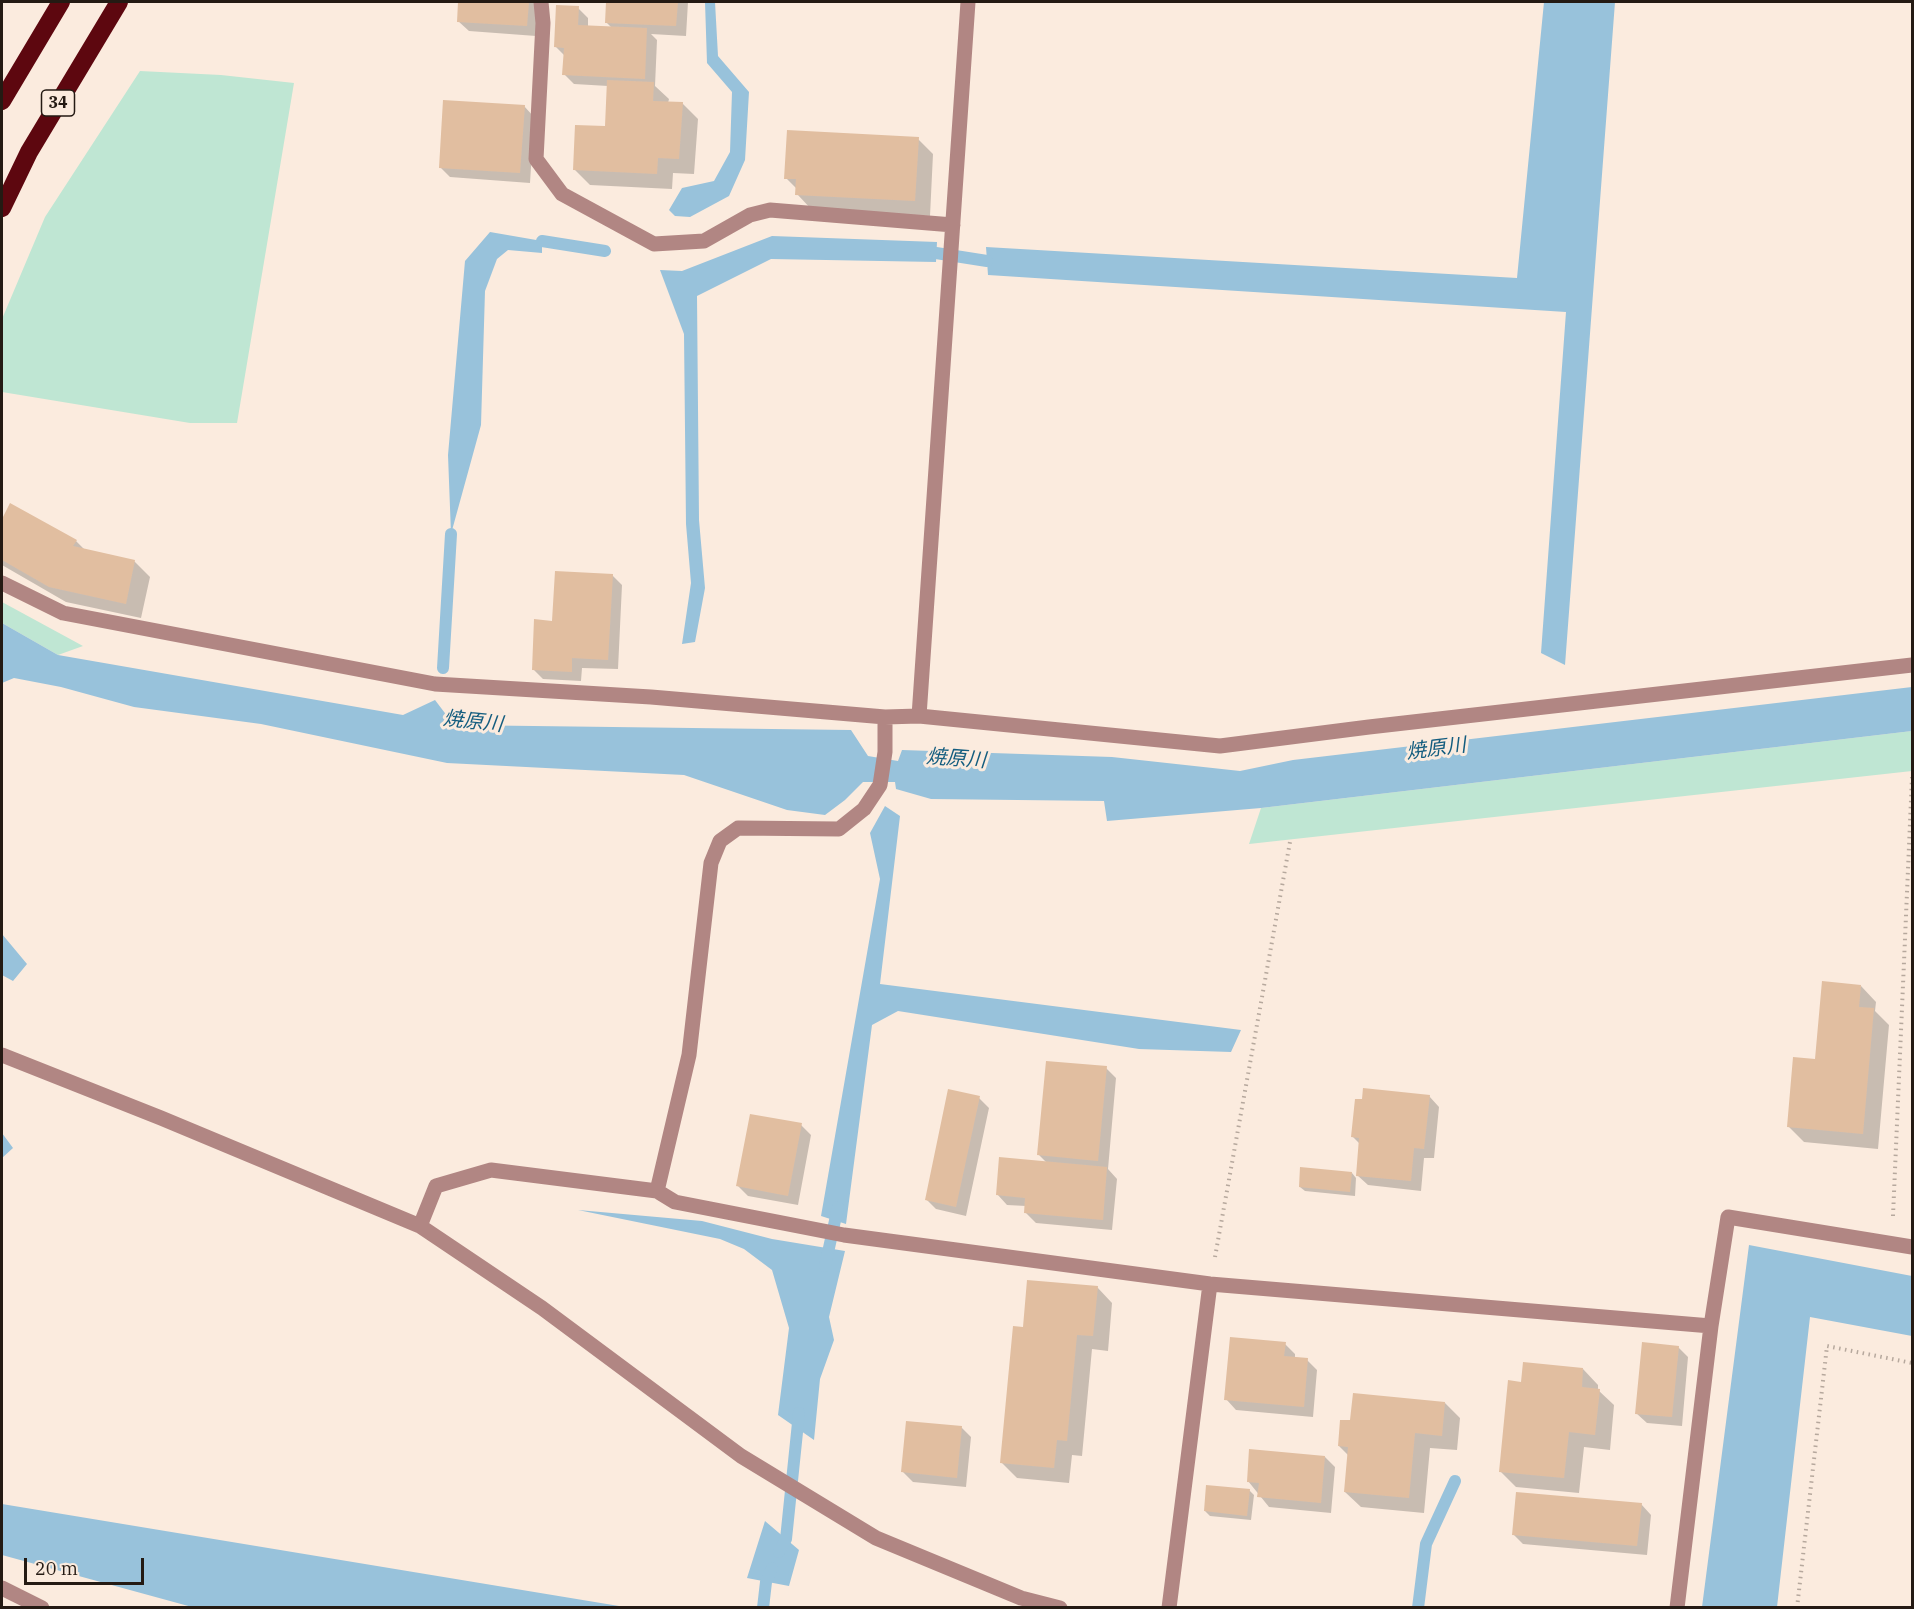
<!DOCTYPE html>
<meta charset="utf-8">
<style>
body{margin:0}
#map{position:relative;width:1914px;height:1609px;overflow:hidden;background:#fbebde;font-family:"IBM Plex Serif",serif}
canvas{display:block}
.frame{position:absolute;inset:0;border:3px solid #241a13;pointer-events:none}
.scale{position:absolute;left:24px;top:1558px;width:120px;height:27px;box-sizing:border-box;border:3px solid #241a13;border-top:0;padding-left:8px;font-size:18px;line-height:21px;white-space:nowrap;color:#241a13;-webkit-text-stroke:4px #fbebde;paint-order:stroke}
</style>
<div id="map">
<canvas width="1914" height="1609"></canvas>
<div class="frame"></div>
<div class="scale">20 m</div>
</div>
<script>
const context = document.querySelector('canvas').getContext('2d');
context.lineJoin = 'round';
function paint(path, color) { context.fillStyle = color; context.fill(path, 'evenodd'); }
function strokePath(path, color, width, dash) { context.strokeStyle = color; context.lineWidth = width; context.lineCap = dash ? 'butt' : 'round'; context.setLineDash(dash || []); context.stroke(path); }
function write(font, color, halo, rows, align = 'center') {
  context.font = font + ' "IBM Plex Serif","Noto Sans JP",serif'; context.lineWidth = 6; context.setLineDash([]); context.textBaseline = 'middle'; context.strokeStyle = halo; context.fillStyle = color; for (const [text, x, y, turn = 0] of rows) {
    context.save(); context.translate(x, y); context.rotate((+turn || 0) * Math.PI / 180); context.textAlign = isNaN(turn) ? turn : align; if (halo) context.strokeText(text, 0, 0); context.fillText(text, 0, 0); context.restore();
  }
}
const green = new Path2D(`
 M140,71L221,75L294,83L237,423H190L2,392V319L45,217Z
 M2,602L83,646L58,655L2,623Z
 M1912,731V771L1249,844L1261,808Z`);
const water = new Path2D(`
 M705,2H715L718,56L749,92L745,160L729,196L690,217L675,216L669,210L682,188L714,181L730,152L732,92L707,63Z
 M1544,2H1615L1565,665L1541,653L1566,312L988,275L986,247L1517,278Z
 M490,232L542,241V253L508,250L497,259L485,291L481,425L451,534L448,455L465,261Z
 M772,236L937,242L936,262L771,259L697,296L699,520L705,588L695,642L682,644L691,583L686,524L684,334L660,270L682,271Z
 M2,623L58,655L403,715L435,700L454,725L851,730L868,756L898,761L902,750L1112,757L1240,771L1293,760L1912,687V731L1261,808L1107,821L1104,801L931,799L896,789L895,782H863L845,800L825,815L787,810L684,775L447,763L261,724L134,707L61,687L14,678L2,683Z
 M885,806L900,816L880,984L1241,1030L1231,1052L1139,1049L898,1011L872,1025L846,1224L821,1216L880,879L870,833Z
 M2,934L27,964L13,981L2,975Z
 M2,1133L13,1148L2,1158Z
 M578,1210L702,1221L772,1239L845,1251L829,1317L834,1340L820,1379L814,1440L778,1415L789,1328L772,1270L744,1249L720,1239Z
 M1749,1245L1912,1276V1336L1810,1317L1777,1607H1702Z
 M2,1504L625,1607H192L2,1555Z
 M765,1521L799,1550L789,1586L747,1578Z`);
const shadow = new Path2D(`
 M460,2H539L536,36L469,31L458,21Z
 M607,2H688L686,36L651,34L657,40L655,86L669,99L668,103H682L698,119L694,174L673,173L672,189L590,185L574,169L606,128L608,86L574,84L564,74L565,56L556,47L578,8L588,18V27L612,28L606,22Z
 M524,106L534,117L530,183L450,177L440,167Z
 M918,139L933,154L930,216L812,210L797,194V189L786,178Z
 M11,505L76,541L85,550L134,561L150,577L141,618L66,602L2,565V522Z
 M612,575L622,585L618,669L582,668L581,681L543,679L533,669L554,622Z
 M1861,986L1876,1002L1875,1011L1889,1025L1878,1149L1804,1142L1788,1126L1816,1061Z
 M1106,1068L1116,1078L1108,1169L1117,1179L1112,1230L1036,1223L1025,1212L1026,1206L1007,1205L997,1194L1047,1163L1039,1155Z
 M1429,1096L1439,1107L1434,1158H1424L1421,1191L1368,1185L1357,1175L1360,1144L1353,1137Z
 M979,1098L989,1108L966,1216L936,1209L926,1199Z
 M801,1125L811,1135L798,1205L748,1196L738,1186Z
 M1352,1173L1356,1178L1355,1196L1305,1191L1300,1187Z
 M1097,1287L1112,1303L1108,1351L1092,1349L1082,1456L1072,1455L1069,1483L1017,1478L1001,1462Z
 M1285,1344L1295,1354V1359L1307,1360L1317,1370L1313,1417L1236,1410L1226,1399Z
 M1678,1347L1688,1357L1682,1426L1647,1423L1636,1413Z
 M1583,1369L1598,1385V1390L1614,1405L1610,1450L1584,1447L1579,1493L1516,1487L1501,1472Z
 M1445,1403L1460,1418L1457,1450L1430,1448L1424,1513L1361,1507L1345,1492L1348,1455L1339,1446L1352,1422Z
 M961,1427L971,1437L966,1487L913,1482L903,1472Z
 M1325,1457L1335,1467L1331,1513L1269,1507L1248,1481Z
 M1249,1490L1254,1495L1251,1520L1210,1516L1205,1511Z
 M1641,1504L1651,1515L1647,1555L1523,1544L1513,1534Z`);
const stream = new Path2D(`
 M542,241L605,251
 M936,253L987,261
 M443,668L451,534
 M825,1266L838,1207
 M779,1552L786,1539L799,1413
 M763,1608L766,1582L772,1568
 M1418,1608L1426,1544L1455,1481`);
const building = new Path2D(`
 M458,2H529L527,26L457,22Z
 M606,2H678L676,26L605,23Z
 M556,5L579,6L578,25L647,28L645,79L562,75L564,48L554,47Z
 M607,80L654,82L653,101L683,102L679,159L658,158L657,174L573,170L575,125L605,126Z
 M443,100L525,105L520,173L439,168Z
 M787,130L919,137L915,201L795,195L796,179H784Z
 M10,503L77,540L73,546L135,560L126,604L49,587L2,560V519Z
 M555,571L613,574L608,660L572,658V672L532,670L534,619L552,621Z
 M1822,981L1861,985L1859,1007L1874,1008L1863,1134L1787,1127L1793,1057L1815,1059Z
 M1046,1061L1107,1066L1098,1161L1037,1155Z
 M1363,1088L1430,1095L1424,1149L1414,1148L1411,1181L1356,1176L1359,1138L1351,1137L1355,1099H1362Z
 M948,1089L980,1096L956,1207L925,1200Z
 M750,1114L802,1123L788,1196L736,1186Z
 M999,1157L1107,1167L1103,1220L1024,1213L1025,1198L996,1195Z
 M1300,1167L1352,1172L1350,1192L1299,1187Z
 M1027,1280L1098,1286L1093,1336L1077,1335L1067,1441L1057,1440L1054,1468L1000,1463L1013,1326L1023,1327Z
 M1230,1337L1286,1342L1284,1356L1308,1358L1304,1407L1224,1400Z
 M1642,1342L1679,1346L1672,1417L1635,1414Z
 M1523,1362L1583,1368L1582,1387L1600,1389L1595,1435L1569,1432L1564,1478L1499,1472L1508,1380L1521,1382Z
 M1353,1393L1445,1402L1442,1436L1415,1433L1409,1498L1344,1492L1348,1447L1338,1446L1340,1420H1350Z
 M906,1421L962,1426L957,1478L901,1472Z
 M1249,1449L1325,1456L1321,1503L1257,1497L1259,1483L1247,1482Z
 M1206,1485L1250,1489L1247,1516L1204,1511Z
 M1516,1492L1642,1503L1637,1546L1512,1535Z`);
const path = new Path2D(`
 M1893,1216L1912,777
 M1215,1257L1290,842
 M1797,1608L1827,1346L1912,1363`);
const minor = new Path2D(`
 M541,2L543,23L536,159L562,194L654,244L704,241L750,215L770,210L953,225
 M968,2L919,716L885,717V752L880,785L864,809L839,829L738,828L720,841L711,863L689,1055L657,1191L675,1202L844,1235L1210,1284L1711,1326
 M2,583L63,613L435,684L651,697L885,717
 M919,716L1220,746L1369,727L1912,665
 M2,1055L161,1118L420,1226L542,1308L741,1456L876,1538L1021,1598L1060,1608
 M420,1226L436,1186L491,1170L657,1191
 M2,1588L42,1608
 M1169,1608L1210,1284
 M1677,1608L1711,1326L1728,1217L1912,1247`);
const highway = new Path2D(`
 M2,101L61,2
 M2,208L29,152L119,2`);
const shields = [
 [58,103,33]
];
const shieldNames = [
 ["34",58,103]
];
const waterNames = [
 ["焼原川",473,722,6],
 ["焼原川",1436,749,-7],
 ["焼原川",956,759,4]
];
paint(green, '#bfe6d3');
paint(water, '#98c2db');
paint(shadow, '#0003');
strokePath(stream, '#98c2db', 12);
paint(building, '#e1bea0');
strokePath(path, '#b6a89d', 4, [1.5, 4.5]);
strokePath(minor, '#b18683', 15);
strokePath(highway, '#5d070f', 18);
for (const [x, y, w] of shields) { const box = new Path2D(); box.roundRect(x - w / 2, y - 13, w, 26, 4.5); context.fillStyle = '#fbebde'; context.fill(box); strokePath(box, '#241a13', 1.5); }
write('bold 16px', '#241a13', null, shieldNames);
write('italic 20px', '#145d7f', '#fbebde', waterNames);
</script>
